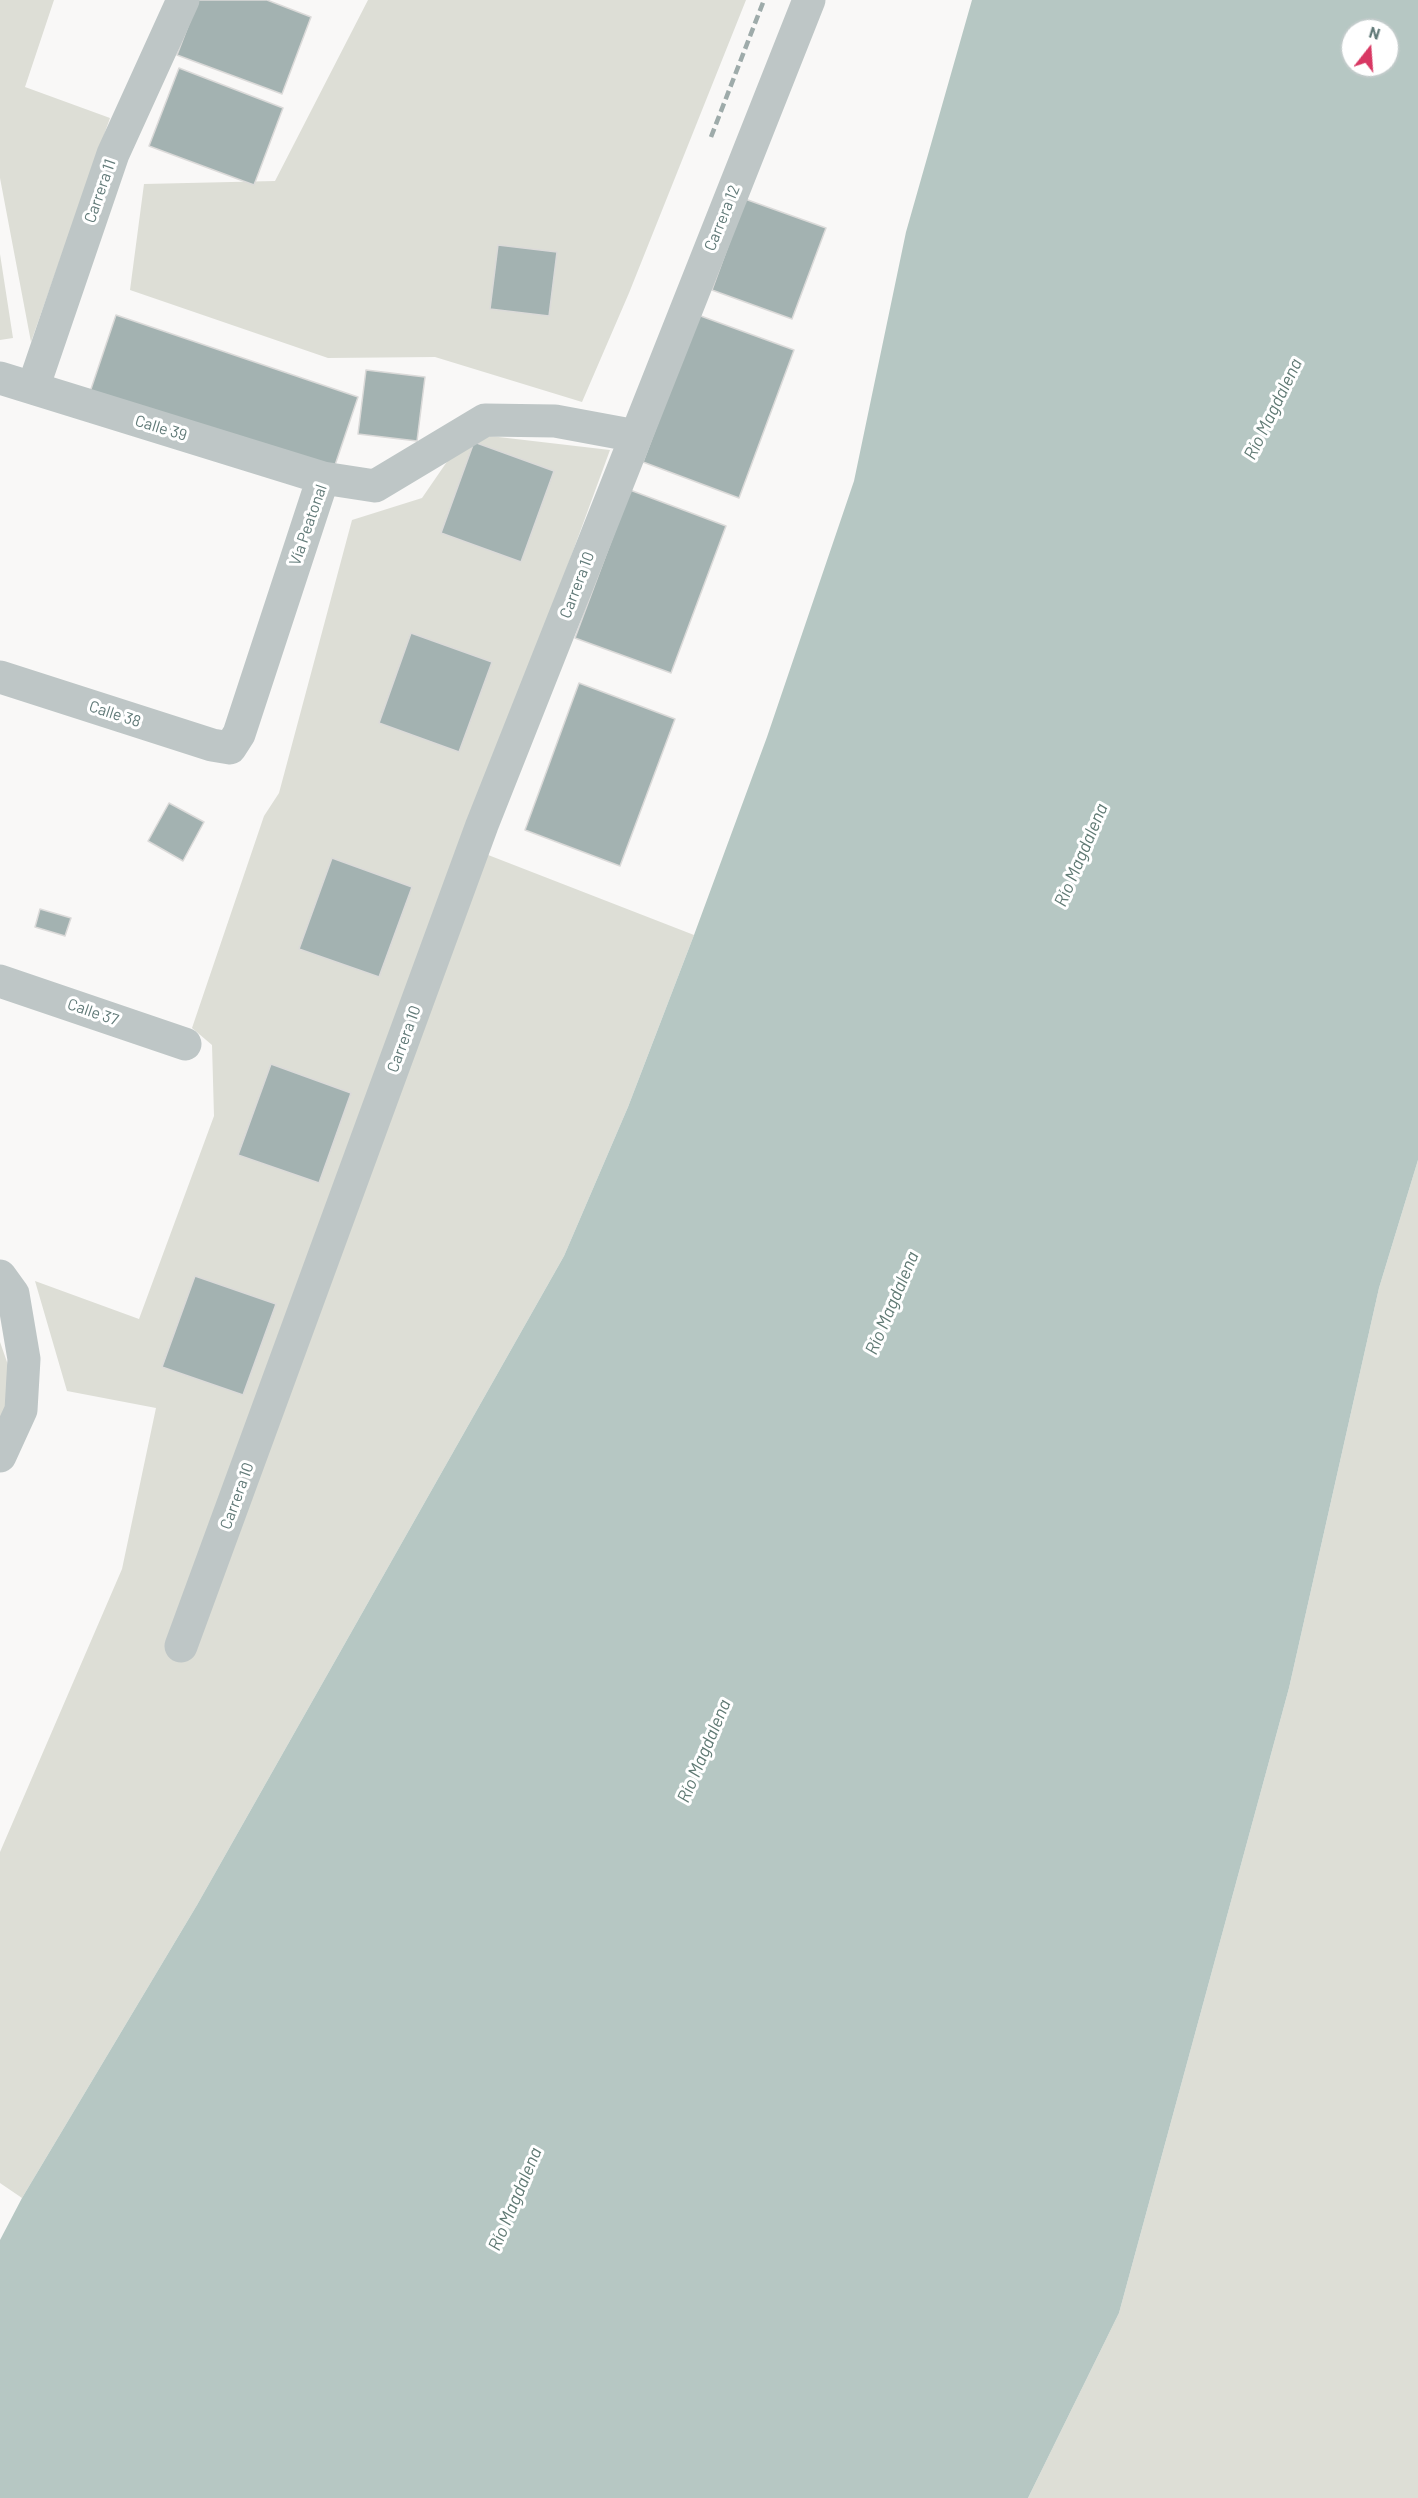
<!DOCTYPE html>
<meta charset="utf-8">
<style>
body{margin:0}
#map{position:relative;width:1418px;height:2498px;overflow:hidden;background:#f9f8f7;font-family:Barlow,sans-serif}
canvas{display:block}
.north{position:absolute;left:1340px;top:18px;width:60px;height:60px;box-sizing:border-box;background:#fff;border:2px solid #c0cac9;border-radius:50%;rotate:17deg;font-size:16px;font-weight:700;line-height:24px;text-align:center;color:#617a78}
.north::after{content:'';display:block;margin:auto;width:21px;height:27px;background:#d83863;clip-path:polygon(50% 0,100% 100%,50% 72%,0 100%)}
</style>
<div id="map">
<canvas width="1418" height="2498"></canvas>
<div class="north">N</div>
</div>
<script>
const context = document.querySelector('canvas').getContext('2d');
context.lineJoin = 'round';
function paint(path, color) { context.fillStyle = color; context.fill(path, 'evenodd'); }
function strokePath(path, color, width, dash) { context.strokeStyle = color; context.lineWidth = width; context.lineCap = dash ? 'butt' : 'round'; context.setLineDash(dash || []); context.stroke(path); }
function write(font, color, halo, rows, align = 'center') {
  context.font = font + ' Barlow,sans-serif'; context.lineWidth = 6; context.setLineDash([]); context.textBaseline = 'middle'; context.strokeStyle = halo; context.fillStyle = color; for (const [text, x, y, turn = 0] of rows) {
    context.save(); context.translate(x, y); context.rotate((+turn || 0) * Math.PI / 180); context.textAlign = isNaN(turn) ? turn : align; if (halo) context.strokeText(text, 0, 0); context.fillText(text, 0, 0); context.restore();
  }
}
const green = new Path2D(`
 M0,0H54L25,87L110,118L31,342L0,178Z
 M368,0H746L629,293L582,402L435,357L328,358L130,290L144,184L275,181Z
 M0,254L13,338L0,340Z
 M490,436L610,450L465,846L694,935L628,1107L564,1256L197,1905L22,2198L0,2183V1852L122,1569L156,1408L67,1391L35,1281L139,1319L214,1116L212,1045L192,1028L264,816L279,793L352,520L422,498L455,450Z
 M1418,1160V2498H1028L1119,2313L1289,1688L1379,1288Z
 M0,1342L22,1405L0,1457Z`);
const water = new Path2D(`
 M972,0H1418V1160L1379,1288L1289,1688L1119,2313L1028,2498H0V2240L22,2198L197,1905L564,1256L628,1107L694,935L767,737L854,481L906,232ZM1352,30H1388V66H1352Z`);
const building = new Path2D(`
 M198,0H267L311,17L282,94L177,55Z
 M179,68L283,108L254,185L149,146Z
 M745,199L826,228L792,319L712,290Z
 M498,245L557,252L549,316L490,309Z
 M116,315L358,397L332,474L90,392Z
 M698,315L794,350L739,498L643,462Z
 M366,370L425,377L417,441L358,434Z
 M474,442L554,471L521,562L441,533Z
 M630,490L726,526L671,673L575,638Z
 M411,633L492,662L459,752L379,723Z
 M579,683L675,719L620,866L525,830Z
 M169,803L204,822L183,861L148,841Z
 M332,858L412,887L379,977L299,949Z
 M40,909L71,918L65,936L35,927Z
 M271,1064L351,1093L319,1183L238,1155Z
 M195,1276L276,1304L243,1395L162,1367Z`);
const minor = new Path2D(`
 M0,378L323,478L375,486L485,420L555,421L636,436
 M33,388L113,154L183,0
 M0,677L212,745L230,748L239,734L323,478
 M0,981L185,1044
 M0,1276L13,1294L24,1359L21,1410L0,1456
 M181,1646L482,825L809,0`);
const rail = new Path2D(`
 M711,137L764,0`);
const streetNames = [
 ["Carrera 11",100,191,-71],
 ["Carrera 12",722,218,-68],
 ["Calle 39",161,428,17],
 ["Vía Peatonal",308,525,-71],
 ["Carrera 10",577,585,-69],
 ["Calle 38",115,714,18],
 ["Calle 37",93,1012,19],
 ["Carrera 10",404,1039,-70],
 ["Carrera 10",237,1496,-70]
];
const waterNames = [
 ["Río Magdalena",1273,409,-64],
 ["Río Magdalena",1081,855,-67],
 ["Río Magdalena",892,1303,-67],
 ["Río Magdalena",704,1751,-67],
 ["Río Magdalena",515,2199,-67]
];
paint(green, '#ddded6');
paint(water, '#b6c7c3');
paint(building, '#a3b2b1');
strokePath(building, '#dbdad9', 1.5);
strokePath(minor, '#bec6c6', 33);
strokePath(rail, '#9eabaa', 4.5, [9, 4.5]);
write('16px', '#617a78', '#fff', streetNames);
write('italic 18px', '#607a74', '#fff', waterNames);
</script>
